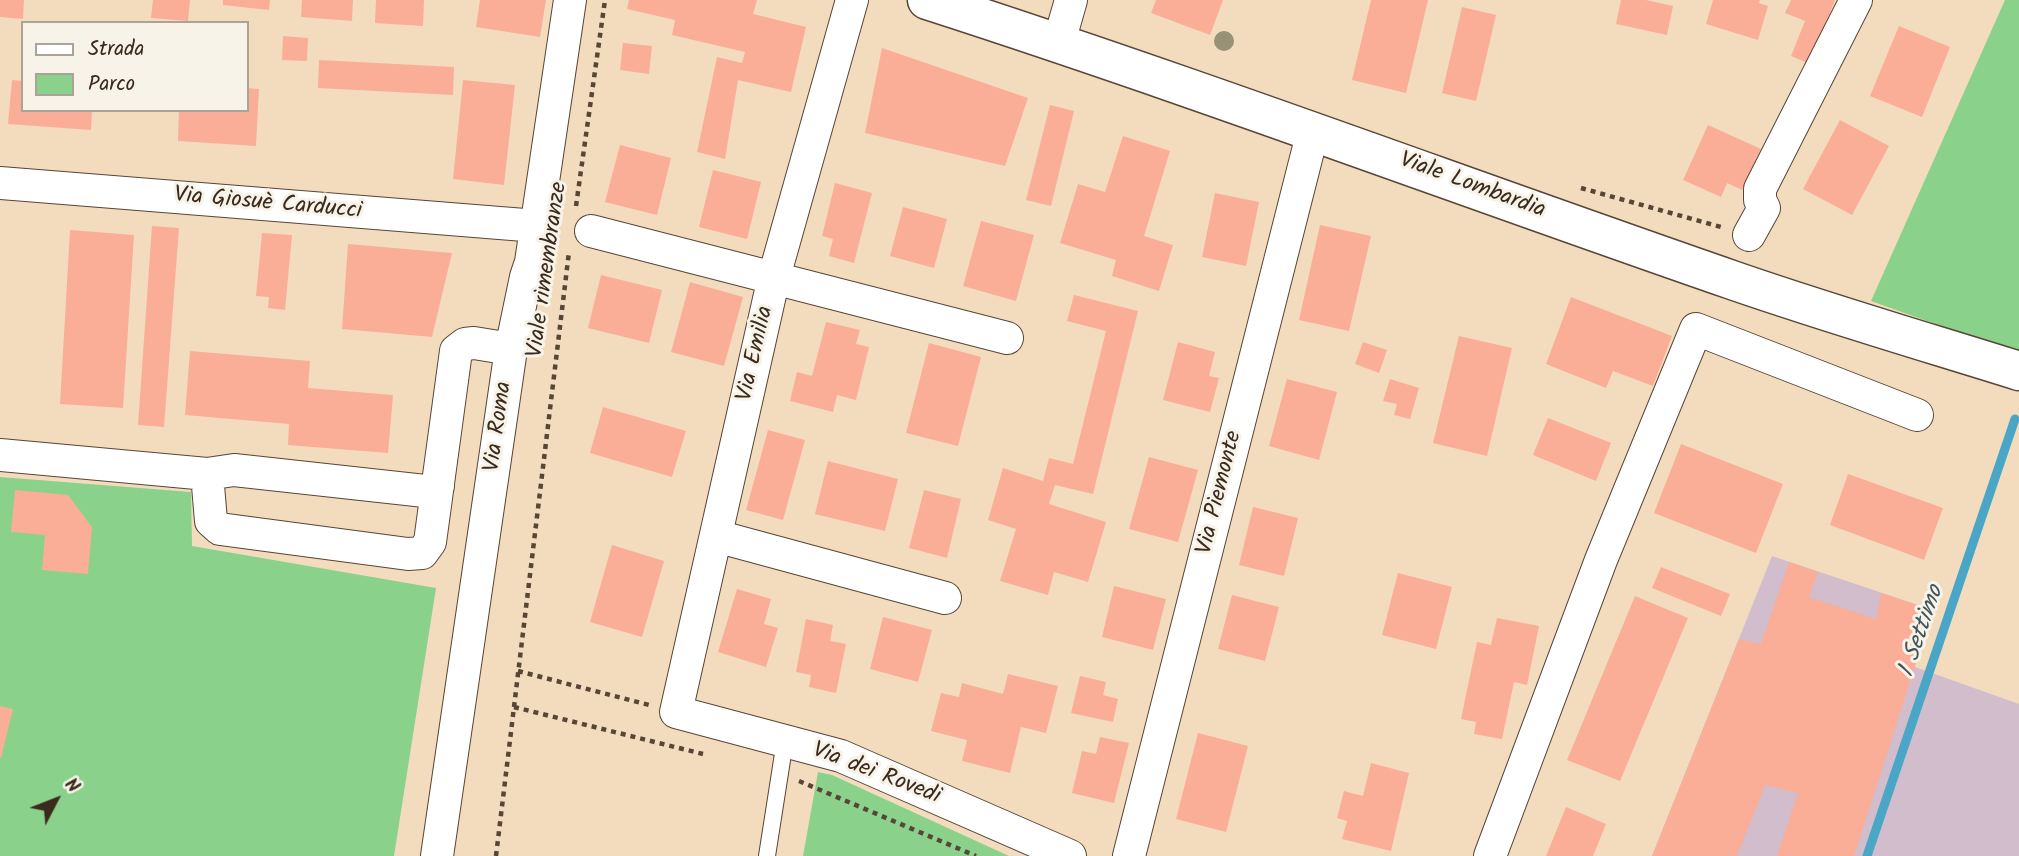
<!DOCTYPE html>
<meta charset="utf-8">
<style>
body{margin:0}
#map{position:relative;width:2019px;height:856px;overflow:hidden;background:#f3dcbe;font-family:Kalam,sans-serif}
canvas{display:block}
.legend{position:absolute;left:21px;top:21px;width:228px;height:91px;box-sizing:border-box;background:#f7f3e8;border:2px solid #aca397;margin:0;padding:9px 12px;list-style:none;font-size:21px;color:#3b2a1e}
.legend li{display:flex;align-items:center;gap:14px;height:35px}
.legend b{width:35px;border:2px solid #aca397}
.north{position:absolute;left:21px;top:765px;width:70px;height:70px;-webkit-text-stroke:5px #f7f3e8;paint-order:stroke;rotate:48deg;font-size:19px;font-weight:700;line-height:28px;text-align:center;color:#3b2a1e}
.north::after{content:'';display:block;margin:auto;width:24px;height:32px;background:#3b2a1e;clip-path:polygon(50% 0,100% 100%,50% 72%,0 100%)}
</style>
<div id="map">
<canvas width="2019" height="856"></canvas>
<ul class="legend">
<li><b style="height:9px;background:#fff"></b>Strada</li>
<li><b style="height:19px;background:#8ad18c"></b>Parco</li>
</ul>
<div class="north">N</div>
</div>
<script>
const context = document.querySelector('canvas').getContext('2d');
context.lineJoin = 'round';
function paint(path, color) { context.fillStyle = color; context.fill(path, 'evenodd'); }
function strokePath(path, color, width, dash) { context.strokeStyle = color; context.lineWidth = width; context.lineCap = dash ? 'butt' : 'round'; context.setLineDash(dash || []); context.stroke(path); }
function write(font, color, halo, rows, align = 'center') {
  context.font = font + ' Kalam,sans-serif'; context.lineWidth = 6; context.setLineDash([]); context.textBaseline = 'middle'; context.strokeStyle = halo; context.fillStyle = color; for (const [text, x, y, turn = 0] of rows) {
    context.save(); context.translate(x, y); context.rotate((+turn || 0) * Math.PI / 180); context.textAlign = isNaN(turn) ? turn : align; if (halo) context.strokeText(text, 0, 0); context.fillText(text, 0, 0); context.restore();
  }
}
const industrial = new Path2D(`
 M1772,556L1933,610L1915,667L2019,704V856H1652Z`);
const green = new Path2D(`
 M2005,0H2019V354L1871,301Z
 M0,477L191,492L192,546L436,588L394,856H0Z
 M818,772L832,775L1009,856H803Z`);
const stream = new Path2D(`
 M1867,856L2015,419`);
const building = new Path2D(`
 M0,0H24L23,19L0,17Z
 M153,0H190L188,21L151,18Z
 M223,0H270L269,10L223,5Z
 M302,0H353L352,21L301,17Z
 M376,0H424L423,26L375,23Z
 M480,0H546L540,37L476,27Z
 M629,0H757L753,14L806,27L791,92L738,80L725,159L697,152L717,57L742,63L745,52L672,35L675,20L627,9Z
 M1156,0H1223L1210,35L1151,13Z
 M1371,0H1428L1406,93L1352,80Z
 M1621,0H1646L1673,6L1667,35L1616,24Z
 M1713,0H1760L1759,3L1768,6L1758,40L1706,24Z
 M1791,0H1835L1810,64L1791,56L1805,21L1785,13Z
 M1462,7L1496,15L1476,101L1442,93Z
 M1899,26L1950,47L1922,117L1870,96Z
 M283,36L308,38L307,61L282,60Z
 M623,43L652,46L649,74L620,70Z
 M882,48L1028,98L1005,166L865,133Z
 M319,60L454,67L453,95L318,88Z
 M12,80L23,81V110H92L91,130L8,124Z
 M463,80L515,85L504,185L453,179Z
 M247,88L259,89L256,146L178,141L179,110H247Z
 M1050,105L1074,111L1051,206L1026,200Z
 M1840,120L1889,146L1852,215L1803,189Z
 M1708,125L1761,149L1742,190L1727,183L1721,197L1683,180Z
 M1123,136L1170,151L1144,236L1173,245L1159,291L1112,276L1116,260L1060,243L1078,184L1105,192Z
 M620,145L671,158L657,215L605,202Z
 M713,170L761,182L747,239L699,227Z
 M835,183L872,193L854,263L829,256L833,239L822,236Z
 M1215,193L1259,202L1246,266L1202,257Z
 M903,207L947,219L934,268L890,256Z
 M981,221L1034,235L1016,301L963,286Z
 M1320,225L1371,236L1349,331L1299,320Z
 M152,226L179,228L164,427L138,425Z
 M70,230L134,235L123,408L60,404Z
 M262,233L292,235L285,310L268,308L269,297L256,296Z
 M348,244L452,253L432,337L342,329Z
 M601,275L662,290L649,343L588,328Z
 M690,282L743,297L724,366L671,352Z
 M1074,295L1138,311L1093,494L1055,485L1049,504L1106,522L1088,582L1054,572L1048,595L1000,581L1016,529L988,520L1003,468L1043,481L1049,458L1073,464L1106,331L1067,321Z
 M1571,297L1672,336L1653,386L1613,371L1606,388L1546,364Z
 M826,322L860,330L856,344L869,347L856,400L837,395L833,412L790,401L797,372L812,376Z
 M1459,336L1512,348L1487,456L1433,443Z
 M1178,342L1215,352L1209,376L1219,378L1210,412L1163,400Z
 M1363,342L1387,350L1379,373L1355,364Z
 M929,343L981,357L958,446L906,433Z
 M190,351L310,361L308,388L393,395L388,453L288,445L289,424L185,415Z
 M1287,379L1337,392L1319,460L1269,446Z
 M1390,379L1419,388L1410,419L1394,415L1397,404L1383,401Z
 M603,407L686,431L672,477L590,453Z
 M1548,418L1611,443L1596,481L1533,455Z
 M768,430L805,440L783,520L746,510Z
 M1681,444L1783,484L1756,553L1654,513Z
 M1149,457L1198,470L1178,542L1129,529Z
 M828,461L898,479L885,531L815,514Z
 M1848,474L1943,508L1924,560L1830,525Z
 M15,490L68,495L92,527L88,574L42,570L45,535L11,532Z
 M924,490L961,499L947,558L909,548Z
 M1253,507L1298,518L1284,576L1239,565Z
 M612,545L664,561L642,637L590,622Z
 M1789,562L1818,572L1809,597L1876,619L1881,593L1933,610L1854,856H1777L1798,793L1765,785L1737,856H1652L1739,639L1761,644Z
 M1661,567L1730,594L1721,616L1652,588Z
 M1398,573L1452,587L1436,649L1382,635Z
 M1114,586L1166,599L1153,650L1102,637Z
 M737,589L771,599L764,624L778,628L766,667L718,652Z
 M1232,595L1279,607L1265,661L1218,649Z
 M1635,596L1688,618L1620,781L1567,760Z
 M883,617L932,630L918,682L870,669Z
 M1497,618L1539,626L1527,685L1514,682L1502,739L1474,734L1476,722L1461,719L1477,642L1491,645Z
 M806,619L833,625L830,641L846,644L836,693L809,687L811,675L796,672Z
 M1008,674L1058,686L1046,733L1021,727L1010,773L962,761L967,740L931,731L941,693L959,697L962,683L1003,694Z
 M1080,676L1106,682L1103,695L1118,699L1113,722L1071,713Z
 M0,706L13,709L1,758H0Z
 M1198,733L1248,746L1226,832L1176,819Z
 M1100,737L1129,743L1114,803L1072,793L1082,751L1096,754Z
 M1371,763L1409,773L1391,851L1342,839L1347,821L1337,818L1344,791L1363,796Z
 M1566,807L1606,824L1593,856H1546Z`);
const path = new Path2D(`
 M1581,188L1721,227
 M576,206L605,0
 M518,671L649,705
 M514,707L703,754
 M799,781L976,856
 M496,856L569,252`);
const service = new Path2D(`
 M767,856L785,741`);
const minor = new Path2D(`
 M852,0L774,277L676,712L841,756L1070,856
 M1059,42L1071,0
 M0,183L537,226
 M591,231L1007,338
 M1749,235L1764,208L1760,200V189L1856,0
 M0,455L207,474
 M438,486L425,491L234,470L207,474L211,521L220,529L408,554L422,553L430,542L456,351L465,344L474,343L511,349
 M716,536L945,598
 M437,856L511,349L526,277L531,262L570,0
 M1129,856L1313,131
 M1490,856L1601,560L1696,329L1917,415`);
const tertiary = new Path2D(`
 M927,0C1197,87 1463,187 1732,280C1827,313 1923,341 2019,371`);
const trees = [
 [1224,41]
];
const streetNames = [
 ["Viale Lombardia",1472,187,20],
 ["Via Giosuè Carducci",268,205,5],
 ["Viale rimembranze",549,270,-82],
 ["Via Emilia",757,354,-77],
 ["Via Roma",500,427,-82],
 ["Via Piemonte",1221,493,-76],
 ["Via dei Rovedi",876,775,21]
];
const waterNames = [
 ["1 Settimo",1923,632,-71]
];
paint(industrial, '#d1bdcb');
paint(green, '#8ad18c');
strokePath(stream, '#49a6c7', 9);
paint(building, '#faae97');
strokePath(service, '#574536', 18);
strokePath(minor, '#574536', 34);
strokePath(tertiary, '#574536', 41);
strokePath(path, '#574536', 4.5, [5, 5]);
strokePath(service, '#fff', 16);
strokePath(minor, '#fff', 32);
strokePath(tertiary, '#fff', 38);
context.fillStyle = '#999175';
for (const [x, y] of trees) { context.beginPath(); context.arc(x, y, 10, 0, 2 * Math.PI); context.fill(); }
write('23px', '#3b2a1e', '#f7f3e8', streetNames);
write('italic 24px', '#405559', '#f7f3e8', waterNames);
</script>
